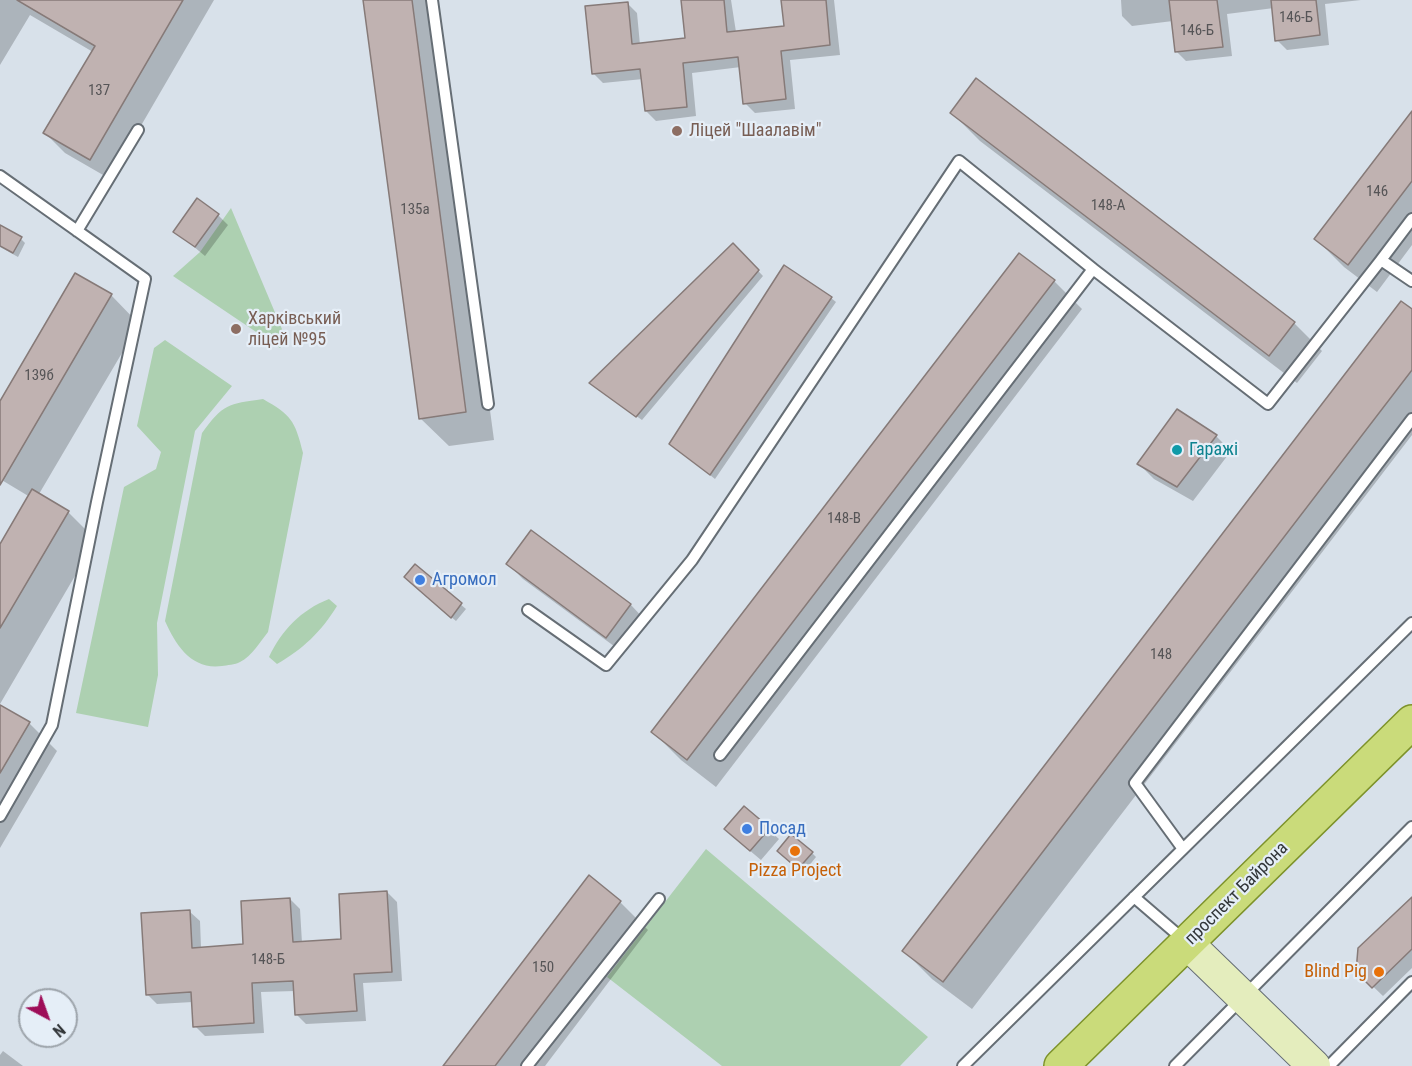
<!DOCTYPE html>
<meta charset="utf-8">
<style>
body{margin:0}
#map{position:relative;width:1412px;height:1066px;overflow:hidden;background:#d8e1ea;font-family:"Roboto Condensed",sans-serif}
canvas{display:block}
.north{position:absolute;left:18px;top:988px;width:60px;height:60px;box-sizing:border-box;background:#e5eef7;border:2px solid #9da4ab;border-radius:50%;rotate:139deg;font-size:16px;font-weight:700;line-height:24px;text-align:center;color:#323639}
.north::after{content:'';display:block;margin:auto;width:21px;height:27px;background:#9e0d58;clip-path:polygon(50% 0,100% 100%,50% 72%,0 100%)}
</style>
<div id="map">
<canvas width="1412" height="1066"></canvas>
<div class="north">N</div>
</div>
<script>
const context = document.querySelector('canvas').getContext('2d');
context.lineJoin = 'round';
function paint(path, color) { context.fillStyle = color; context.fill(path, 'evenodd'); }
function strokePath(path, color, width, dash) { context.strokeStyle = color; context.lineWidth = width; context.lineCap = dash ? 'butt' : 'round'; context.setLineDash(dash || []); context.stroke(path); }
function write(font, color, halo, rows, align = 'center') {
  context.font = font + ' "Roboto Condensed",sans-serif'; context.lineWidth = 4.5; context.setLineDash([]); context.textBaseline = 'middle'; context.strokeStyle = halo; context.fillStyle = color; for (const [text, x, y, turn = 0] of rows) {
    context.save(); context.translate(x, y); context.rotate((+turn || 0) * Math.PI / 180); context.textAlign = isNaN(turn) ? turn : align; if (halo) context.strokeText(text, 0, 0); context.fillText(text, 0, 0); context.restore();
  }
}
const green = new Path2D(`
 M231,208L287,341L280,348L173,276L200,252Z
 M165,340L232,386L195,431L157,623L158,675L148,727L76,713L124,487L156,469L161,452L137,426L154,348Z
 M263,399C291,415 295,420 303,453L268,632C260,642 252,656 240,662C235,665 227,665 222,666C192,670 176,646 165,621L202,433C223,404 228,404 263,399Z
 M329,599L337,606C321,632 303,649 277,664L269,657C282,630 301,610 329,599Z
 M706,849L928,1037L900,1066H722L607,977Z`);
const shadow = new Path2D(`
 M0,0H214L110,179L65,153L45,133L93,52L30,15L0,65Z
 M365,0H435L494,440L449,446L420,418Z
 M683,0H731L736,32L785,27L783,0H834L840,55L790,60L795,109L755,113L745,103L741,67L692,73L696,116L656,121L646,111L643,79L603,83L593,73L627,3L637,13L640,45L687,39Z
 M1121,0H1361L1325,4L1329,45L1287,50L1277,40L1274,8L1227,14L1232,56L1186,61L1176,51L1173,21L1132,26L1122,16Z
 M952,113L1294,323L1322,351L1297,383L980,141Z
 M1412,113V245L1377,292L1344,267L1316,239Z
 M218,215L228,225L205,256L175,231Z
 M0,229L21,239L25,243L18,257L0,247Z
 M733,245L763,276L642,420L595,387Z
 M1054,281L1082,309L716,787L681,760L653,732Z
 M111,295L139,324L39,494L68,512L96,540L0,704V547L30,497L0,479V404Z
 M831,298L836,302L715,479L676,448Z
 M1412,311V435L972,1009L932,979L904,951Z
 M1178,411L1216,436L1231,451L1193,501L1154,479L1139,464Z
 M531,532L631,605L645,620L622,652L523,579L508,564Z
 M415,566L466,609L456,621L410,582Z
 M0,706L29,723L57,751L0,848Z
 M744,808L779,839L761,860L736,839Z
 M812,853L816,857L804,872L784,855Z
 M387,892L397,902L402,981L363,983L366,1021L306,1024L296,1014L295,991L261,992L264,1033L205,1036L195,1026L193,1002L157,1004L147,994L190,912L200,921L201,948L245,946L290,899L300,909L302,943L343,941Z
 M1412,899V968L1383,996L1357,971Z
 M620,902L648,930L545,1066H445Z
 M3,1051L23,1066H0V1055Z`);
const building = new Path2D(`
 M17,0H183L90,160L43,133L95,46Z
 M363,0H412L466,412L419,419Z
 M681,0H724L727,32L784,26L781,0H826L830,45L781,51L786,99L743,104L738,57L683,63L687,107L645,111L640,69L592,74L585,6L628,2L632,44L685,38Z
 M1169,0H1217L1223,47L1175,52Z
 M1271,0H1316L1320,35L1275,41Z
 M976,78L1295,322L1269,356L950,113Z
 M1412,111V181L1348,265L1314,239Z
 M197,198L219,214L195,247L173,232Z
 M0,225L22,237L13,253L0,246Z
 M733,243L759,270L636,417L589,383Z
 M1019,253L1055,280L687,760L651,732Z
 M784,265L832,297L710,475L669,444Z
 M75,273L112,294L0,485V401Z
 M1401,301L1412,309V370L943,982L902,951Z
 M1177,409L1217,435L1177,487L1137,464Z
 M32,489L69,511L0,628V544Z
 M531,530L631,604L606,638L506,564Z
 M415,564L462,603L451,618L404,577Z
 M0,705L30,722L0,773Z
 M744,806L770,828L750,851L724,829Z
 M791,834L813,852L798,869L777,851Z
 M589,875L621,901L527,1024L495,1066H443Z
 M387,891L392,972L354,974L357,1011L295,1015L293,981L252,983L254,1023L193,1027L191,992L146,995L141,913L190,910L192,948L243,944L241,901L290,898L293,942L341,939L339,894Z
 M1412,897V949L1372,988L1356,972L1358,948Z`);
const lane = new Path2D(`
 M432,0L488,404
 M0,176L145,279L97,502L52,725L0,816
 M1412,219L1381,260L1412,281
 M77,231L138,130
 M528,610L606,665L692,560L959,161L1093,269
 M720,755L1093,269L1268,404L1381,260
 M1183,849L1135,783L1412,419
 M1134,897L1184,940
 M527,1066L659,899
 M963,1066L1412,623
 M1175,1066L1412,827
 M1329,1066L1412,982`);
const secondary = new Path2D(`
 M1187,943L1314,1066`);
const primary = new Path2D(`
 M1061,1066L1412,722`);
const markers = [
 [677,131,6,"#8d6e63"],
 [236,329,6,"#8d6e63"],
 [1177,450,6,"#0f9aa8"],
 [420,580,6,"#3f7fe0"],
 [747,829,6,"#3f7fe0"],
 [795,851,6,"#e8710a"],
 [1379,972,6,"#e8710a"]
];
const numberNames = [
 ["146-Б",1296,18],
 ["146-Б",1197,31],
 ["137",99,91],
 ["146",1377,192],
 ["148-А",1108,206],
 ["135а",415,210],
 ["139б",39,376],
 ["148-В",844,519],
 ["148",1161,655],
 ["148-Б",268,960],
 ["150",543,968]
];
const educationNames = [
 ["Ліцей \"Шаалавім\"",689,131],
 ["Харківський",248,319],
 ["ліцей №95",248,340]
];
const cultureNames = [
 ["Гаражі",1189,450]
];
const shopNames = [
 ["Агромол",432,580],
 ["Посад",759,829]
];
const foodNames = [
 ["Pizza Project",795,871],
 ["Blind Pig",1367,972,"right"]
];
const streetNames = [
 ["проспект Байрона",1237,894,-45]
];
paint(green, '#add0b1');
paint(shadow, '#0003');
paint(building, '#c0b2b1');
strokePath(building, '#867a78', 1.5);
strokePath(lane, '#666e75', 14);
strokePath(secondary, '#666e75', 34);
strokePath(primary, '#7d922a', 36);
strokePath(lane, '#fff', 10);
strokePath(secondary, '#e4edbd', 32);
strokePath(primary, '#cadb7a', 33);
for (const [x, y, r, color] of markers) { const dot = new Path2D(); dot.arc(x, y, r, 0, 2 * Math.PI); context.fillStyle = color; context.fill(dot); strokePath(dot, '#e5eef7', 2); }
write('15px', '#565557', null, numberNames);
write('18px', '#785e54', '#e5eef7', educationNames, 'left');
write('18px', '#0d838f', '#e5eef7', cultureNames, 'left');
write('18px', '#366cbe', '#e5eef7', shopNames, 'left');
write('18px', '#c56008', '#e5eef7', foodNames);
write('18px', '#323639', '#e5eef7', streetNames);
</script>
